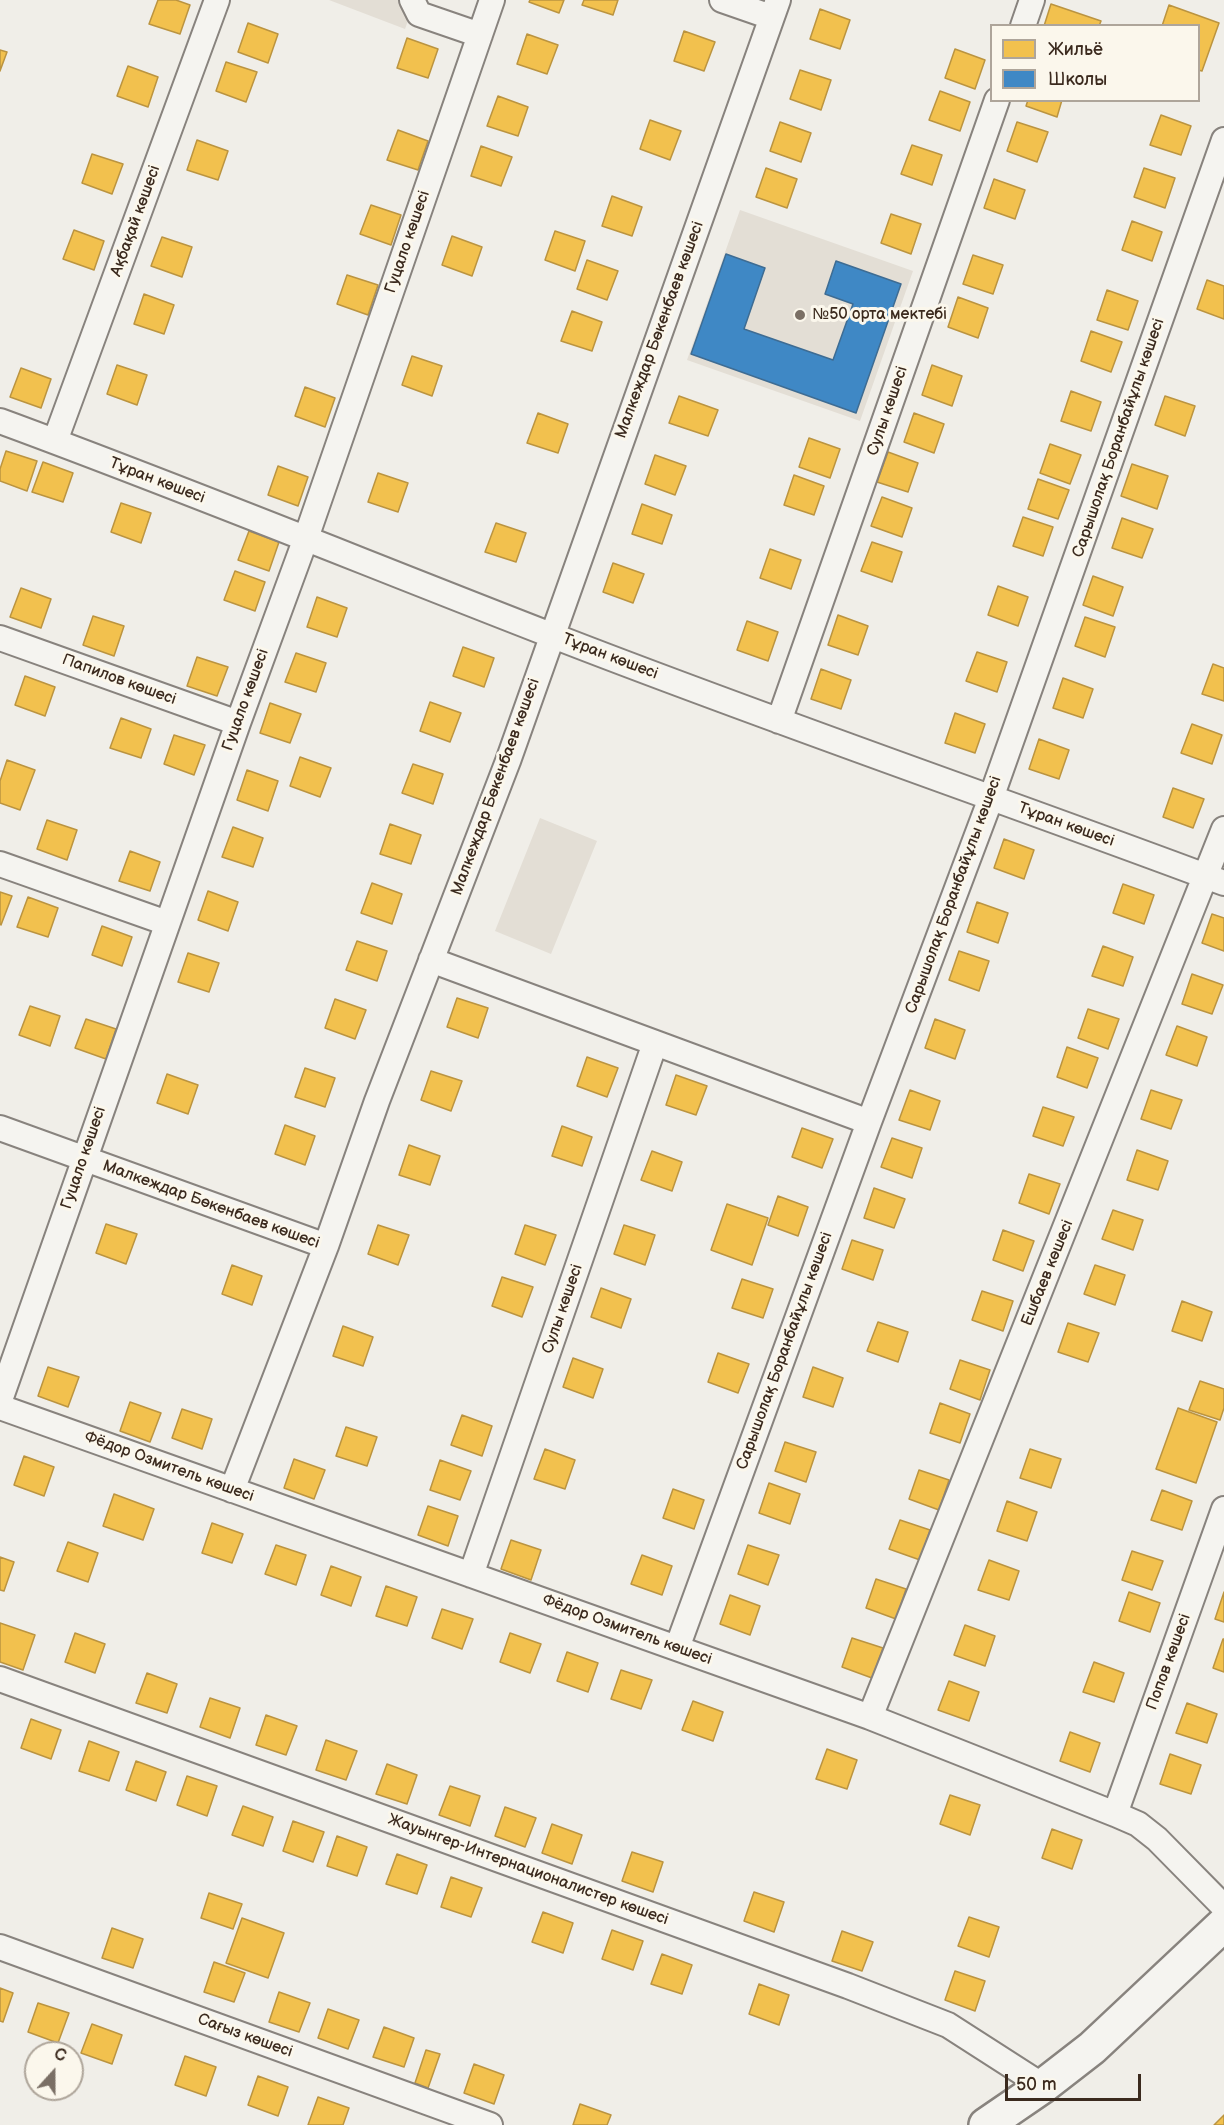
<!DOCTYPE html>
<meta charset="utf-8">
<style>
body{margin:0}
#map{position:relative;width:1224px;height:2125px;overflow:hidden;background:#f0eee8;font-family:"Balsamiq Sans",sans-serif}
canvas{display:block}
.legend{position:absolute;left:990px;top:24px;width:210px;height:78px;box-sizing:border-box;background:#fbf7ec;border:2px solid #aea59a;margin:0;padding:8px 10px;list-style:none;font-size:18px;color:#3b2a1e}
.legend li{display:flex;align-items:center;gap:12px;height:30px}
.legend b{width:30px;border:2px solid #aea59a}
.north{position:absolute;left:24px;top:2041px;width:60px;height:60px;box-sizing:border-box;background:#fbf7ec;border:2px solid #aea59a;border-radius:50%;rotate:21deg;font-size:16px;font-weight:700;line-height:24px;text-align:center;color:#3b2a1e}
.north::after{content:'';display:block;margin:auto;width:21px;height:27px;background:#7a6f65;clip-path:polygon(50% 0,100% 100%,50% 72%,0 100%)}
.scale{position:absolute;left:1005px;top:2074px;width:136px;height:27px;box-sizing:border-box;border:3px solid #3b2a1e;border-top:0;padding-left:8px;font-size:18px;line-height:21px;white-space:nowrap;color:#3b2a1e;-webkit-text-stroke:4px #fbf7ec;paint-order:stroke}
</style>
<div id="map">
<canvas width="1224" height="2125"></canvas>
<ul class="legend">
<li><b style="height:16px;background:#f2c14e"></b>Жильё</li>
<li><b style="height:16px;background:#3f88c5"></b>Школы</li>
</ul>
<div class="north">С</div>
<div class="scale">50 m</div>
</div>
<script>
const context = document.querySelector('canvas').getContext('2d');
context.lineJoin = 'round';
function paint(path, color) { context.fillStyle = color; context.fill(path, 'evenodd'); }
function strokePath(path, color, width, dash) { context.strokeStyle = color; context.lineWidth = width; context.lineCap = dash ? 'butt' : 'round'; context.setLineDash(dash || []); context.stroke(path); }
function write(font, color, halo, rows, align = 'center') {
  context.font = font + ' "Balsamiq Sans",sans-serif'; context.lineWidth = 6; context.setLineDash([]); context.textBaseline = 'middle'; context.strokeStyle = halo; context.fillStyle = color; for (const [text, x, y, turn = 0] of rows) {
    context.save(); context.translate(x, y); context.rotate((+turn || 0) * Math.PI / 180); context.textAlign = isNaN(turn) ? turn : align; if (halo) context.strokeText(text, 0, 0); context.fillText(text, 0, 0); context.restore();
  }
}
const built = new Path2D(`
 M329,0H401L409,18L405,29Z
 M740,210L913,271L860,421L687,360Z
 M540,818L597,841L551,954L495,931Z`);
const homes = new Path2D(`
 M158,0H176L190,5L180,34L149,24Z
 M530,0H564L559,13L529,2Z
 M584,0H618L613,15L582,5Z
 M1051,4L1101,21L1099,26H1044Z
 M1169,5L1219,23L1202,71L1198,70V26H1162Z
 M820,9L850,20L840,49L810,39Z
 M248,23L278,34L268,63L238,52Z
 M684,31L715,42L704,71L674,61Z
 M527,34L558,45L547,74L517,64Z
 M407,38L438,49L428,78L397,68Z
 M955,49L985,60L975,89L945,78Z
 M0,50L7,52L0,71Z
 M226,62L257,72L246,102L216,91Z
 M128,66L158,77L148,107L117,96Z
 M800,70L831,80L821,110L790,99Z
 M940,91L970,102L960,131L929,120Z
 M498,96L528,107L518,136L487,126Z
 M1028,100H1062L1057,117L1026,106Z
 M1161,115L1191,126L1181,155L1150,145Z
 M650,120L681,131L670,160L640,149Z
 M780,122L811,133L801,162L770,151Z
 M1017,122L1048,132L1037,162L1007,151Z
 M398,130L428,141L418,170L387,160Z
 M197,140L228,151L218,180L187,170Z
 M912,145L942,155L932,185L901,174Z
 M481,146L512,157L501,186L471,176Z
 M92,154L123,164L112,194L82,183Z
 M766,168L797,179L787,208L756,197Z
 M1144,168L1175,178L1165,208L1134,197Z
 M994,179L1025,190L1015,219L984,208Z
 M612,196L642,207L632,236L602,226Z
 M371,205L401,215L391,245L360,234Z
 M891,214L921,224L911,254L881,243Z
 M1132,221L1162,232L1152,261L1122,250Z
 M74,230L104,241L94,270L63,259Z
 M555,231L585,241L575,271L545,260Z
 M452,236L482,247L472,276L442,265Z
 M162,237L192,247L182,277L151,266Z
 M973,255L1003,265L993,294L963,284Z
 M587,260L618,271L607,300L577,289Z
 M347,275L378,285L368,315L337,304Z
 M1207,280L1224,286V319L1197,309Z
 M1107,290L1138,301L1128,330L1097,320Z
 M144,294L174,305L164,334L134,324Z
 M958,297L988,308L978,338L948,327Z
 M572,311L602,322L592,351L561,341Z
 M1091,331L1122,342L1111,372L1081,361Z
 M412,356L442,366L432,396L402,385Z
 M117,365L147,375L137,405L107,394Z
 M932,365L962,376L952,406L922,395Z
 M21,368L51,379L41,408L10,397Z
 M305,387L335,398L325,427L295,416Z
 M1071,391L1101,402L1091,431L1061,421Z
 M679,396L718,410L708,436L669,423Z
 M1165,396L1195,406L1185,436L1155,425Z
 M538,413L568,424L558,453L527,443Z
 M914,413L944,424L934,453L904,442Z
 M809,438L840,449L830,478L799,467Z
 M1050,444L1081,455L1070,484L1040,473Z
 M6,451L37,461L27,491L0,481V469Z
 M888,452L918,463L908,492L877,482Z
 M655,455L686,466L675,495L645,484Z
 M43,462L73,473L63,502L32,492Z
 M1132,464L1168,476L1157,509L1121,496Z
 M278,466L308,477L298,506L268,495Z
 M378,473L408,483L398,512L368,502Z
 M794,475L824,486L814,515L784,505Z
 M1038,479L1069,490L1058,519L1028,509Z
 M882,497L912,508L902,537L871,526Z
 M121,503L151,513L141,543L111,532Z
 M642,504L672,515L662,544L632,534Z
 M1023,517L1053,527L1043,556L1013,546Z
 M1122,518L1153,529L1142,558L1112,548Z
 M496,523L526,533L516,562L485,552Z
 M249,531L279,542L269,571L238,560Z
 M872,542L902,552L892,582L861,571Z
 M770,549L801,560L791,589L760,578Z
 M613,563L644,574L633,603L603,592Z
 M235,571L265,582L255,611L224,600Z
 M1093,576L1123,587L1113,616L1083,605Z
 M998,586L1028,597L1018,626L988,615Z
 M21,588L51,599L41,628L10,617Z
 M317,597L347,608L337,637L307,627Z
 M838,615L868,626L858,655L828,645Z
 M93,616L124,626L114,656L83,645Z
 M1085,617L1115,627L1105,657L1075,646Z
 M747,621L778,632L768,661L737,650Z
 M463,647L494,658L484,687L453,676Z
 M977,652L1007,662L997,692L966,681Z
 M296,653L326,663L316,692L285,682Z
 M197,657L228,667L217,696L187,686Z
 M1213,664L1224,668V701L1202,694Z
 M821,669L851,680L841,709L811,699Z
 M25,676L55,687L45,716L15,705Z
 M1063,678L1093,689L1083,718L1053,708Z
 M430,702L461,713L450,742L420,731Z
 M270,703L301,714L290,743L260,733Z
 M955,713L985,724L975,753L945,743Z
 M121,718L151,729L141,758L110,748Z
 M1192,724L1222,735L1212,764L1181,753Z
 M174,735L205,745L194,775L164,764Z
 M1039,739L1069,750L1059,779L1029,769Z
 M300,757L331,768L320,797L290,786Z
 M7,760L35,770L20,810L0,803V781Z
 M413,764L443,774L433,804L402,793Z
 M247,770L278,781L268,811L237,800Z
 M1173,788L1204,799L1193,828L1163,817Z
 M47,820L77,830L67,860L37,849Z
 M390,824L421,835L411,864L380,854Z
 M233,827L263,838L253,867L222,857Z
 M1004,839L1034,850L1024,879L994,868Z
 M130,851L160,862L150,891L119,881Z
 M372,883L402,894L392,924L361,913Z
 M1123,884L1154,895L1144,924L1113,913Z
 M208,891L238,902L228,931L198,920Z
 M0,892L12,896L1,925L0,924Z
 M28,897L58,908L48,937L17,927Z
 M977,902L1008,913L998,943L967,932Z
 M1212,914L1224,918V951L1202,943Z
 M102,926L132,937L122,966L92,955Z
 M357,941L387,951L377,981L346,970Z
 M1103,946L1133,957L1123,986L1092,976Z
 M959,951L989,961L979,991L949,980Z
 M188,953L219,963L209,992L178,982Z
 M1192,974L1223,985L1212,1014L1182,1004Z
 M457,998L488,1008L478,1038L447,1027Z
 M335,999L366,1010L355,1039L325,1028Z
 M30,1006L60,1016L50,1046L19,1035Z
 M1088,1009L1119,1019L1108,1049L1078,1038Z
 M86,1019L116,1029L106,1059L75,1048Z
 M935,1019L965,1030L955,1059L925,1048Z
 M1177,1026L1207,1037L1197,1066L1166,1055Z
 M1067,1047L1098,1058L1087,1088L1057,1077Z
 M587,1057L618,1068L607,1097L577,1086Z
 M305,1068L335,1078L325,1107L295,1097Z
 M431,1071L462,1081L451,1111L421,1100Z
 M167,1074L198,1085L188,1114L157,1103Z
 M676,1075L707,1086L696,1115L666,1105Z
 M910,1090L940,1101L930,1130L899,1120Z
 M1151,1090L1182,1100L1171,1129L1141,1119Z
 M1043,1107L1074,1117L1063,1146L1033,1136Z
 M285,1125L315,1136L305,1165L275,1154Z
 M562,1126L592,1137L582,1166L552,1156Z
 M802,1128L833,1139L822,1168L792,1157Z
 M892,1138L922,1148L912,1178L881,1167Z
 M409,1145L440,1156L430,1185L399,1175Z
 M1137,1150L1168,1161L1158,1190L1127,1180Z
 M652,1151L682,1162L672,1191L641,1180Z
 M1029,1174L1060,1184L1049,1214L1019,1203Z
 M874,1188L905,1199L894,1228L864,1218Z
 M778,1196L808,1207L798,1236L768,1225Z
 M727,1204L768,1218L752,1265L711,1250Z
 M1113,1210L1143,1220L1133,1250L1102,1239Z
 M106,1224L137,1234L126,1264L96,1253Z
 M378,1225L409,1235L398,1265L368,1254Z
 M525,1225L556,1235L545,1265L515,1254Z
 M624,1225L655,1235L645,1265L614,1254Z
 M1003,1230L1034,1241L1023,1271L993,1260Z
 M852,1240L883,1250L873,1280L842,1269Z
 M232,1265L262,1276L252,1305L222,1294Z
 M1095,1265L1125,1275L1115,1305L1084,1294Z
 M502,1277L533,1287L522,1317L492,1306Z
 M742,1279L773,1289L763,1318L732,1308Z
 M601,1288L631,1299L621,1328L591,1317Z
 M982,1291L1013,1301L1003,1331L972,1320Z
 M1182,1301L1212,1312L1202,1341L1172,1331Z
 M878,1322L908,1332L898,1362L867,1351Z
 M1068,1323L1099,1333L1088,1362L1058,1352Z
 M343,1326L373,1337L363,1366L333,1356Z
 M718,1353L749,1364L738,1393L708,1382Z
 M573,1358L603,1369L593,1398L563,1387Z
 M960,1360L990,1370L980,1400L950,1389Z
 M48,1367L79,1377L68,1407L38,1396Z
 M813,1367L843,1378L833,1407L803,1397Z
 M1200,1381L1224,1389V1408L1220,1420L1189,1410Z
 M130,1402L161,1413L150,1442L120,1431Z
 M940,1403L970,1414L960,1443L930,1433Z
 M1178,1408L1217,1422L1196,1483L1156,1469Z
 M182,1409L212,1419L202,1449L172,1438Z
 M462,1415L492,1426L482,1456L451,1445Z
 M346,1427L377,1437L367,1466L336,1456Z
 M785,1442L816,1452L806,1482L775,1471Z
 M545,1449L575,1460L565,1489L534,1479Z
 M1030,1449L1061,1459L1051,1488L1020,1478Z
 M24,1456L54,1467L44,1496L14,1485Z
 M294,1459L325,1470L314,1499L284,1488Z
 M440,1460L471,1471L460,1500L430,1490Z
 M919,1470L949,1480L939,1510L909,1499Z
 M769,1483L800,1494L790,1524L759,1513Z
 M673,1489L704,1500L694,1529L663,1518Z
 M1162,1490L1192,1501L1182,1530L1151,1520Z
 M114,1494L154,1509L143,1540L103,1526Z
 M1007,1501L1037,1512L1027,1541L997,1531Z
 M428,1506L458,1516L448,1546L418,1535Z
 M900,1520L930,1530L920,1560L889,1549Z
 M212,1523L243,1534L232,1563L202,1553Z
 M511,1540L541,1550L531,1580L501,1569Z
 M68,1542L98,1553L88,1582L57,1571Z
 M276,1545L306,1555L296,1585L265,1574Z
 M748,1545L779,1555L768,1585L738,1574Z
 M1132,1551L1163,1561L1152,1590L1122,1580Z
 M642,1555L672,1566L662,1595L631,1584Z
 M0,1557L14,1562L4,1591L0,1590Z
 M989,1560L1019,1571L1009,1600L978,1590Z
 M331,1566L361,1577L351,1606L321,1595Z
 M876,1579L906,1589L896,1619L866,1608Z
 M386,1586L417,1597L407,1626L376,1616Z
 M1129,1592L1160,1603L1150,1632L1119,1621Z
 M1224,1592V1622L1215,1619Z
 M730,1595L760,1606L750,1635L720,1624Z
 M442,1609L473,1619L462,1649L432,1638Z
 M0,1623L35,1635L23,1670L0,1662Z
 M965,1625L995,1636L985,1666L954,1655Z
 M75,1633L105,1644L95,1673L65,1662Z
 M510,1633L541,1644L530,1673L500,1662Z
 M852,1638L883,1648L872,1678L842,1667Z
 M1223,1639H1224V1672L1213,1668Z
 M567,1652L598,1663L588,1692L557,1681Z
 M1094,1662L1124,1673L1114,1702L1083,1692Z
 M621,1670L652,1680L641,1709L611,1699Z
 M147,1673L177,1684L167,1713L136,1703Z
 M949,1681L979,1692L969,1721L938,1710Z
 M210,1698L240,1708L230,1738L200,1727Z
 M693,1701L723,1712L713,1741L682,1730Z
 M1187,1703L1217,1714L1207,1743L1176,1733Z
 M266,1715L297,1726L286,1755L256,1745Z
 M31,1719L61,1730L51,1759L21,1748Z
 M1070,1732L1100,1743L1090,1772L1060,1761Z
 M326,1740L357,1751L346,1780L316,1770Z
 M89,1741L119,1752L109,1781L79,1771Z
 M827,1749L857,1760L847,1789L816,1779Z
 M1170,1754L1201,1765L1191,1794L1160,1784Z
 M136,1761L166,1772L156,1801L126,1790Z
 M387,1764L417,1775L407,1804L376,1794Z
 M187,1776L217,1786L207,1816L177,1805Z
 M450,1786L480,1796L470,1826L439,1815Z
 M950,1795L980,1805L970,1835L940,1824Z
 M243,1806L273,1817L263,1846L232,1835Z
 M505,1807L536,1818L525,1847L495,1836Z
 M293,1821L324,1832L313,1862L283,1851Z
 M552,1824L582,1835L572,1864L542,1853Z
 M1052,1829L1082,1840L1072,1869L1042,1858Z
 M337,1836L367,1847L357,1876L327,1866Z
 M632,1852L663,1862L653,1892L622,1881Z
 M397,1854L427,1865L417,1894L386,1884Z
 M451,1877L482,1888L471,1917L441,1907Z
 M754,1892L784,1902L774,1932L744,1921Z
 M209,1893L242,1904L233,1929L201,1918Z
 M543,1912L573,1923L563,1953L532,1942Z
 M969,1917L999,1927L989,1957L958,1946Z
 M242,1918L284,1933L268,1978L226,1963Z
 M112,1928L143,1939L133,1968L102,1958Z
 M612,1930L643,1941L633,1970L602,1959Z
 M842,1931L873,1942L862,1971L832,1961Z
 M662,1954L692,1965L682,1994L651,1984Z
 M214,1962L245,1973L234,2002L204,1992Z
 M955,1971L985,1981L975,2011L945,2000Z
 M759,1984L789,1995L779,2025L749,2014Z
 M0,1988L13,1993L3,2022L0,2021Z
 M279,1992L310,2003L299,2032L269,2022Z
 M38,2003L69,2013L58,2043L28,2032Z
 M328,2009L359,2020L348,2049L318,2038Z
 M92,2024L122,2035L112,2064L81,2053Z
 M384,2027L414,2038L404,2067L373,2057Z
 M426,2050L440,2054L428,2088L415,2083Z
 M185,2056L216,2067L206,2096L175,2085Z
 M474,2064L504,2075L494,2104L464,2093Z
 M258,2076L288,2087L278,2116L248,2105Z
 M318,2097L349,2108L343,2125H308Z
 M580,2104L611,2115L607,2125H573Z
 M1224,2115V2125H1214Z`);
const schools = new Path2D(`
 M726,254L765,268L744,329L833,360L853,304L825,294L836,261L901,284L856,413L691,354Z`);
const minor = new Path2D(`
 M412,0L419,14L480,35
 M722,0L771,17
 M1023,26L1032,0
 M0,421C185,489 368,564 551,635C774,722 1000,799 1224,883
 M55,441L217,0
 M0,638L238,723
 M779,721L997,100
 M0,864L167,923
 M431,960L869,1122
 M0,1128L326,1246
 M0,1400L238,723L306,538L492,0
 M0,1407L870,1717L1115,1814L1138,1824L1157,1839L1224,1907
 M232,1490L326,1246L377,1101L508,761L778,0
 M471,1575L655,1043
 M677,1648L869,1122L991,798L1224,140
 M0,1679L848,1986L948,2025L1043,2086
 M870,1717L1224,829
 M1115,1814L1224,1509
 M0,1947L490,2125`);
const highway = new Path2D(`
 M986,2125L1043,2086L1092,2048L1224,1924`);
const markers = [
 [800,315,6,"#7a6f65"]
];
const streetNames = [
 ["Ақбақай көшесі",136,221,-70],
 ["Гуцало көшесі",408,242,-71],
 ["Малкеждар Бөкенбаев көшесі",660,330,-70],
 ["Сулы көшесі",888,411,-71],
 ["Сарышолақ Боранбайұлы көшесі",1119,438,-71],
 ["Тұран көшесі",157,481,21],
 ["Тұран көшесі",610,657,21],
 ["Папилов көшесі",119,680,20],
 ["Гуцало көшесі",246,700,-70],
 ["Малкеждар Бөкенбаев көшесі",496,787,-70],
 ["Тұран көшесі",1066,825,20],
 ["Сарышолақ Боранбайұлы көшесі",954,895,-70],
 ["Гуцало көшесі",84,1158,-71],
 ["Малкеждар Бөкенбаев көшесі",211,1205,20],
 ["Ешбаев көшесі",1048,1273,-68],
 ["Сулы көшесі",563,1309,-71],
 ["Сарышолақ Боранбайұлы көшесі",785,1351,-70],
 ["Фёдор Озмитель көшесі",169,1467,20],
 ["Фёдор Озмитель көшесі",627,1630,20],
 ["Попов көшесі",1169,1662,-70],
 ["Жауынгер-Интернационалистер көшесі",528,1870,20],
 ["Сағыз көшесі",245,2036,20]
];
const poiNames = [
 ["№50 орта мектебі",812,315]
];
paint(built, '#e3ded5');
paint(homes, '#f2c14e');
strokePath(homes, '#bb9440', 1.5);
paint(schools, '#3f88c5');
strokePath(schools, '#3e6c93', 1.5);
strokePath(minor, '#88837e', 28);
strokePath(highway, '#88837e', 38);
strokePath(minor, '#f5f4f0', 24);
strokePath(highway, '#f5f4f0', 33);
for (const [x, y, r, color] of markers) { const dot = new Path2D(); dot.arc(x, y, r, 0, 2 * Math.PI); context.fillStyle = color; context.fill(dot); strokePath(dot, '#fbf7ec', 2); }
write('16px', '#3b2a1e', '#fbf7ec', streetNames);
write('16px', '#3b2a1e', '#fbf7ec', poiNames, 'left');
</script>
